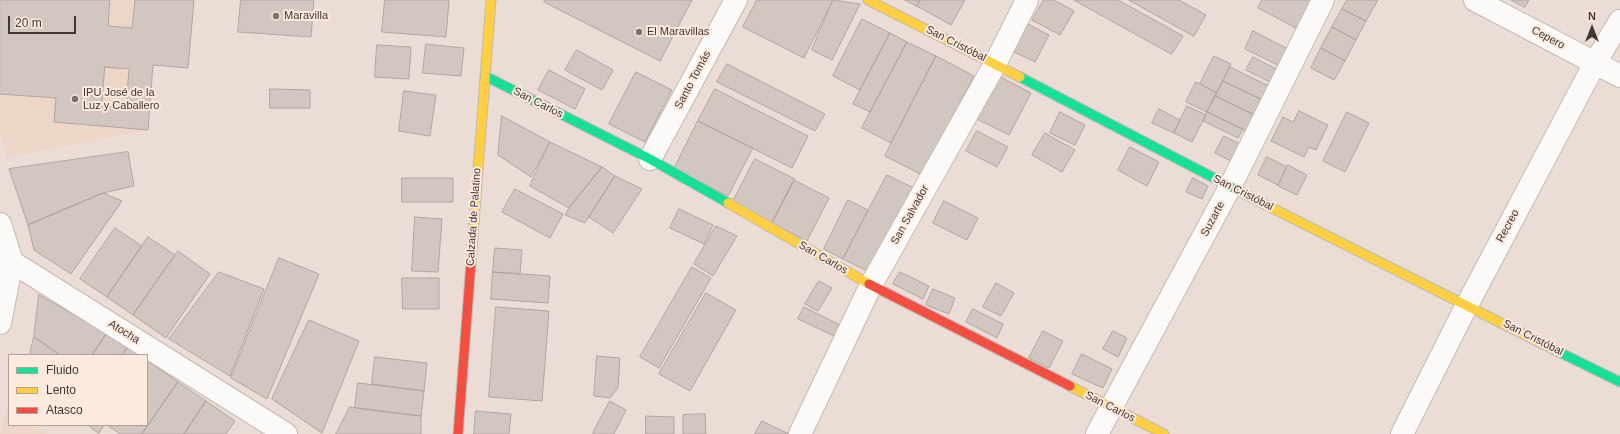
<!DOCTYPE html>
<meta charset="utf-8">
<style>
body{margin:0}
#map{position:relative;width:1620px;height:434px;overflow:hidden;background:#ebddd5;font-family:Helvetica,sans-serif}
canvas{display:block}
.legend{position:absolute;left:8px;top:354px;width:140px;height:72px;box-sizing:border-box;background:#fdeade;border:1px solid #b1a299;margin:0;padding:5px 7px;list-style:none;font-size:12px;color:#403732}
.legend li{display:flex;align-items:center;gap:8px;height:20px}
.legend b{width:20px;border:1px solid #b1a299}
.north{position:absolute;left:1572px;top:8px;width:40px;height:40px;-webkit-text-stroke:3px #fdeade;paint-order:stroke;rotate:0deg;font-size:11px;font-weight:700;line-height:16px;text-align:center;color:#403732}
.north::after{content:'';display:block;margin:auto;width:14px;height:18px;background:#403732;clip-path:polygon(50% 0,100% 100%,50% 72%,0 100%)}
.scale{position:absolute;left:8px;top:16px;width:68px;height:18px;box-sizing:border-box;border:2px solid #403732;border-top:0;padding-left:5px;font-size:12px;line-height:14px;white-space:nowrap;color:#403732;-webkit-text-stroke:3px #fdeade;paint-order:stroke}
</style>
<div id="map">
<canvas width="1620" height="434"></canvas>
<ul class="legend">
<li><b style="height:5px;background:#16e098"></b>Fluido</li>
<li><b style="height:5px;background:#ffcf43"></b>Lento</li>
<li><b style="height:5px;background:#f24e42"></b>Atasco</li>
</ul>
<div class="north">N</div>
<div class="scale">20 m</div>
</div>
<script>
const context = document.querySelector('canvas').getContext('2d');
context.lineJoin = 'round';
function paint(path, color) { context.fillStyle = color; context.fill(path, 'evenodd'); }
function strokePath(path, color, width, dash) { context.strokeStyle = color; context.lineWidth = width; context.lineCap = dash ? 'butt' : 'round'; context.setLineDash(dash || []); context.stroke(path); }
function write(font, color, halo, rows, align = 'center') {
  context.font = font + ' Helvetica,sans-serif'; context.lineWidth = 4; context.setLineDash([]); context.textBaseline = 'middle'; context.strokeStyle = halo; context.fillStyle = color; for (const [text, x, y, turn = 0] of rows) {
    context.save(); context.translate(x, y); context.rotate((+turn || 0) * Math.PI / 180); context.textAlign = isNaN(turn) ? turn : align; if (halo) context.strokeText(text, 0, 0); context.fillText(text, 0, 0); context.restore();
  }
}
const built = new Path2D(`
 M0,0H194L188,68L153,66L148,130L6,158L0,132Z
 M7,406L9,407V425H35L49,434H0Z`);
const building = new Path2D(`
 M0,0H110L108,26L132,28L135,0H194L188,68L153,65L148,130L54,122L56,98L0,94ZM105,67L129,69L126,108L102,106Z
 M241,0H314L311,37L238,32Z
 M385,0H449L446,37L382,32Z
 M545,0H692L660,61L544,2Z
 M757,0H833L804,58L743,27Z
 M833,0L860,4L832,60L812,50Z
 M905,0H920L917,6Z
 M920,0H965L951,25L917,6Z
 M1044,0H1054L1074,11L1060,35L1032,20Z
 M1074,0H1118L1183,36L1172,54Z
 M1129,0H1179L1206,15L1194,36Z
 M1262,0H1313L1298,29L1258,8Z
 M1347,0H1378L1366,21L1342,9Z
 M1511,0H1529L1525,7Z
 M1342,9L1366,21L1356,40L1332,27Z
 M862,19L890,33L860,90L833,76Z
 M1026,23L1049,35L1035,62L1012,51Z
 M1332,27L1356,40L1345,61L1321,48Z
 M1253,31L1292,51L1284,68L1245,49Z
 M890,33L907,42L870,112L853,104Z
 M907,42L936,56L891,143L862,128Z
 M426,44L464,48L461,76L423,73Z
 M377,45L411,47L409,79L375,77Z
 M1321,48L1345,61L1334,80L1311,68Z
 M577,50L613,70L602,90L565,70Z
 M936,56L974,76L922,175L885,156Z
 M1214,56L1231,64L1217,93L1200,84Z
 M1253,57L1280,71L1274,84L1246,70Z
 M727,64L825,114L815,131L717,82Z
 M1230,67L1273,88L1266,102L1223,81Z
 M549,70L585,89L575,109L538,90Z
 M636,72L672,90L645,142L609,124Z
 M999,76L1031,93L1009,135L977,119Z
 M1223,81L1263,100L1255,115L1215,96Z
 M1196,82L1217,93L1207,112L1186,102Z
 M270,89L310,90V108H270Z
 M715,89L808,136L792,168L698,121Z
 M404,91L436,95L430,136L399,131Z
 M1215,96L1254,115L1246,131L1207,112Z
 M1187,106L1206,115L1192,142L1174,133Z
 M1159,109L1180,120L1174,133L1152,123Z
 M1299,111L1328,125L1316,150L1309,147L1304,157L1271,141L1283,117L1293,122Z
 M1060,112L1085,125L1075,145L1050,133Z
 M1207,112L1243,129L1238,138L1203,121Z
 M1347,112L1369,123L1345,172L1323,161Z
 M502,116L550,142L531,177L498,155Z
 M698,121L753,148L728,196L674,169Z
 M977,131L1008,147L997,167L966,151Z
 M1045,133L1075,150L1062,172L1032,155Z
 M1224,136L1242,145L1233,162L1215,153Z
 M550,142L602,167L569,208L530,186Z
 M1130,147L1159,162L1147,186L1118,170Z
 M128,152L134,186L103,193L28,225L9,169Z
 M1267,157L1287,167L1278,185L1258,175Z
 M755,159L795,179L772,223L732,203Z
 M1288,165L1307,175L1297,195L1278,186Z
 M602,167L615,176L585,223L565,215L569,208Z
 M887,175L916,189L873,274L843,259Z
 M615,176L642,189L613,233L589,217Z
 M402,178H453V202H402Z
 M1193,178L1208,186L1202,199L1186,192Z
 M794,180L829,198L807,241L772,223Z
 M515,189L563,214L550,238L502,212Z
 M103,193L122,201L71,274L34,250L28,225Z
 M848,200L868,210L843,259L824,249Z
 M944,201L978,218L967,240L933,223Z
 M679,209L713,225L704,244L670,228Z
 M415,217L442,219L438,272L412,271Z
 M716,226L737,236L713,276L694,264Z
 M115,228L142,246L107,297L80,279Z
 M148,237L175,255L133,315L107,297Z
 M495,248L522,250L520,274L493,272Z
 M178,251L210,274L166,338L133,315Z
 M279,258L319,274L267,399L231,378Z
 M692,267L711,278L659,368L640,357Z
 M219,272L264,289L230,376L169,339Z
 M493,272L550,276L548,303L491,299Z
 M900,272L929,286L923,299L893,284Z
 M402,278H439V309H403Z
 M819,281L832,288L818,311L805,304Z
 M996,283L1014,293L1001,316L983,307Z
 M933,289L955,298L949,314L926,305Z
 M706,293L736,310L690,391L659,374Z
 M39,295L107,333L92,355H60L34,337Z
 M496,307L549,311L542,401L489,397Z
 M804,307L840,325L834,336L798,319Z
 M973,309L1003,324L997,338L966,322Z
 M309,320L359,341L322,433L272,399Z
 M1043,331L1063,341L1049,368L1029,358Z
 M1113,331L1127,338L1118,357L1103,349Z
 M107,333L128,347L122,355H92Z
 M34,337L60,355H30Z
 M128,347L139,355H122Z
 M1082,354L1112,369L1103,388L1072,374Z
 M597,356L620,358L618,388L610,398L594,396Z
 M375,357L427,363L424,391L372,384Z
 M148,361L178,382L142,434H120L107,425H147V363Z
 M178,382L206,401L184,434H142Z
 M358,383L424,391L421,416L355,408Z
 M206,401L235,421L226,434H184Z
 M610,401L626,410L614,434H596L593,433Z
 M350,407L421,416V434H336Z
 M476,411L511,414L509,434H474Z
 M705,414L706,434H683V415Z
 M646,416L674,417V434H646Z
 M762,421L789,434H755Z
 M88,425H104L99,433Z`);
const street = new Path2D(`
 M1475,0L1620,76
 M650,159L736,0
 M0,224L12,262L0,323
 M0,260L12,262L286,434
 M800,434L871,285L995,64L1027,0
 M1097,434L1230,187L1323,0
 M1402,434L1467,305L1595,63L1620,21`);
const fast = new Path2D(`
 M485,76L650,159L728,203
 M1020,77L1266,205
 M1553,349L1620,382`);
const slow = new Path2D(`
 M868,0L1020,77
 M728,203L869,284
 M1266,205L1553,349
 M471,262L491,0
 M1070,386L1164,434`);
const jam = new Path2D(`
 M869,284L1070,386
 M458,434L471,262`);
const markers = [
 [276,16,4,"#7c716b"],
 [639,32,4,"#7c716b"],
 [75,99,4,"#7c716b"]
];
const poiNames = [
 ["Maravilla",284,16],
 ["El Maravillas",647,32],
 ["IPU José de la",83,93],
 ["Luz y Caballero",83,106]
];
const streetNames = [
 ["Cepero",1548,38,28],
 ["San Cristóbal",956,44,27],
 ["Santo Tomás",693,80,-62],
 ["San Carlos",538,103,27],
 ["San Cristóbal",1243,193,27],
 ["San Salvador",910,215,-61],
 ["Calzada de Palatino",474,217,-86],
 ["Suzarte",1213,219,-62],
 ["Recreo",1508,226,-62],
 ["San Carlos",823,258,30],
 ["Atocha",124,332,32],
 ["San Cristóbal",1533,338,27],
 ["San Carlos",1110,407,27]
];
paint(built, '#edd6c8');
paint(building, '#d1c6c0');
strokePath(building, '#b0a59f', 1);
strokePath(street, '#c3b9b2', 24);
strokePath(fast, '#c3b9b2', 11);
strokePath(slow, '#c3b9b2', 11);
strokePath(jam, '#c3b9b2', 11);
strokePath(street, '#fcfaf9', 22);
strokePath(fast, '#16e098', 9);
strokePath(slow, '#ffcf43', 9);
strokePath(jam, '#f24e42', 9);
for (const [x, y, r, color] of markers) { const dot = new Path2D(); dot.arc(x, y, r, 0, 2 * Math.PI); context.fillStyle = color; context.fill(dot); strokePath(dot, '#fdeade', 1.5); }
write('11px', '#403732', '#fdeade', poiNames, 'left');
write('11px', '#403732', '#fdeade', streetNames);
</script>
